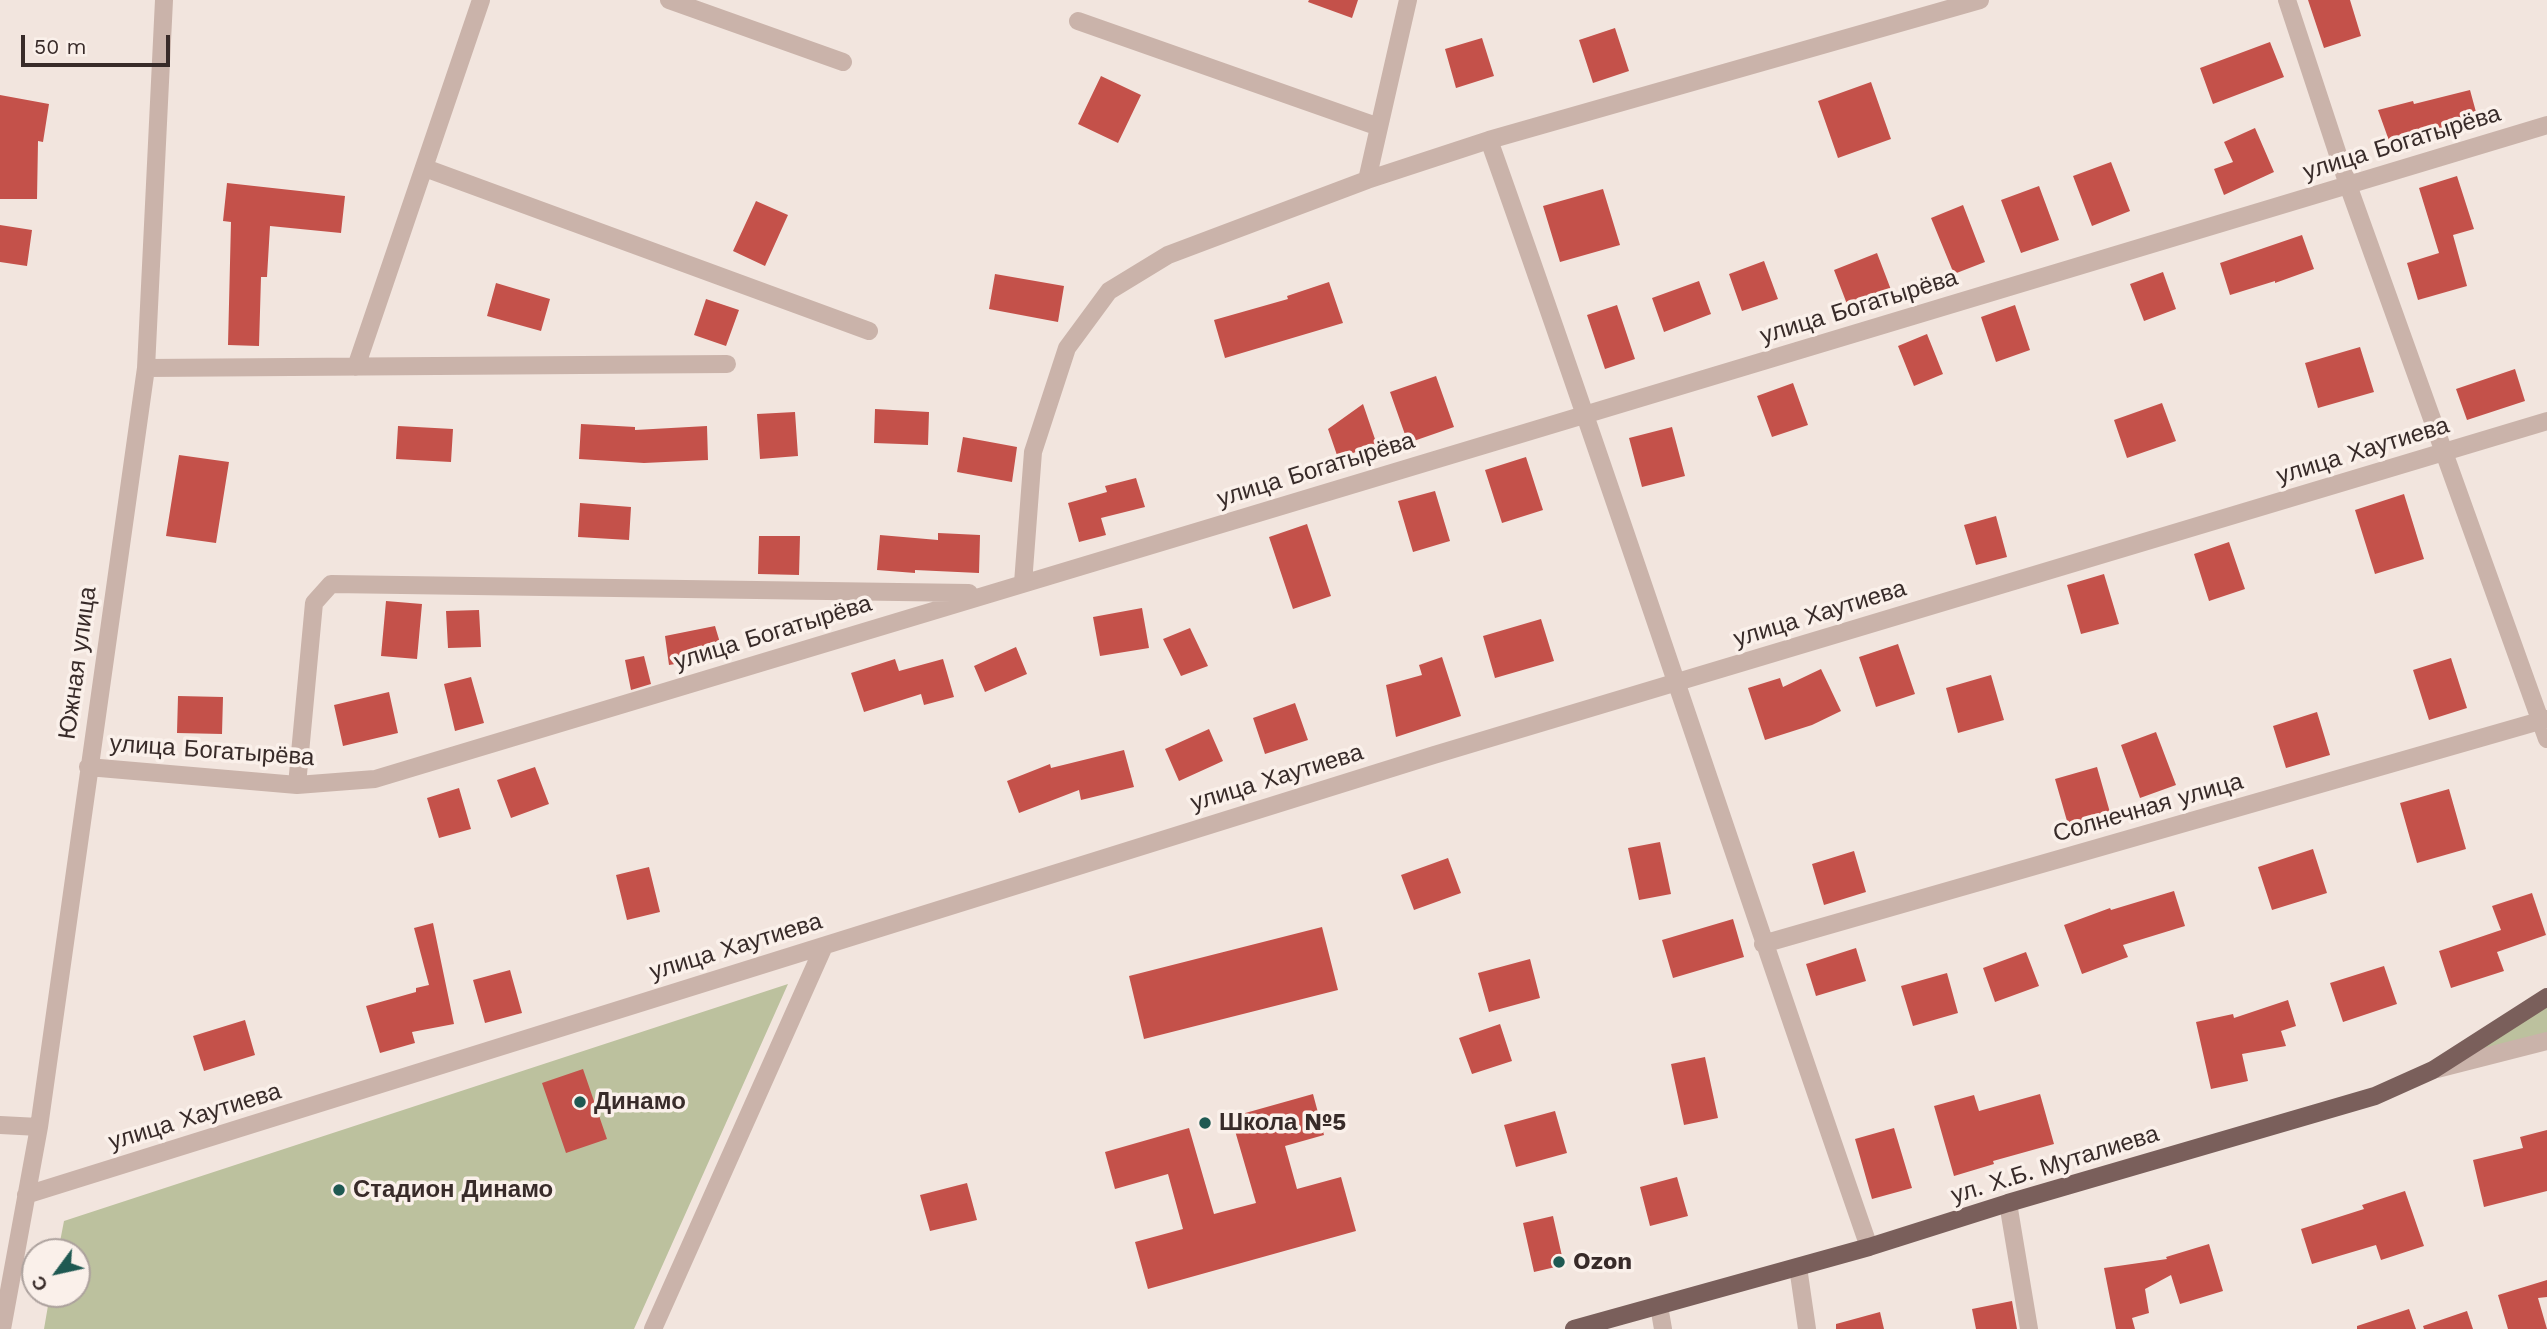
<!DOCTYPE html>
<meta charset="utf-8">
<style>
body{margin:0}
#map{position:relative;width:2547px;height:1329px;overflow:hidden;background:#f2e5de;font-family:"Work Sans",sans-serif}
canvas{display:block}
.north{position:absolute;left:21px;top:1238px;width:70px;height:70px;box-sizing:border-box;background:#faf0ea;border:2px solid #aca19d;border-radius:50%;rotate:237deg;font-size:19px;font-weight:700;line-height:28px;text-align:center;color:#382b29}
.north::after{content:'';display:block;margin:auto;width:24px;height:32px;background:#1f5952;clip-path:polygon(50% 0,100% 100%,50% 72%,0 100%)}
.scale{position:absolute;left:21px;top:35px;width:149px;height:32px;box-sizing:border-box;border:4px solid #382b29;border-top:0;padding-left:9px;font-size:21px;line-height:24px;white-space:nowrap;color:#382b29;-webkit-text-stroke:5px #faf0ea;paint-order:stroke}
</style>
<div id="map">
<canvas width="2547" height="1329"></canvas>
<div class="north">С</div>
<div class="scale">50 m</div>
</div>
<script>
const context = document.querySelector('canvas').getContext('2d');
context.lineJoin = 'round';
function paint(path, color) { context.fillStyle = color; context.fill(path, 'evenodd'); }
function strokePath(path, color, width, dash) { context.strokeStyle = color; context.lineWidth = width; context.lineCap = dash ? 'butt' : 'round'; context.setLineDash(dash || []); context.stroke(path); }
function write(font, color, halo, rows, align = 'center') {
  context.font = font + ' "Work Sans",sans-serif'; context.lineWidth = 7; context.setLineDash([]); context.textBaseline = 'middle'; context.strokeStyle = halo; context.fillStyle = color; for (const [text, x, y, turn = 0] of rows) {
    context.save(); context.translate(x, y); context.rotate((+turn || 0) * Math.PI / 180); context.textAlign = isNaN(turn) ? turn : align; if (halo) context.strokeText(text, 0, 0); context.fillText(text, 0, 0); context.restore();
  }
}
const green = new Path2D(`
 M788,984L634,1329H44L50,1294H77V1252H58L64,1221Z
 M2547,1002V1041L2433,1070Z`);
const building = new Path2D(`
 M1309,0H1358L1352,18L1308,2Z
 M2308,0H2350L2361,36L2324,48Z
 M1615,28L1629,71L1593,83L1579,40Z
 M1482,38L1494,76L1456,88L1445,49Z
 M2270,42L2284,77L2213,104L2200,68Z
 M1101,76L1141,95L1118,143L1078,124Z
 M1871,82L1891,139L1838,158L1818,101Z
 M2470,90L2479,123L2392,149L2378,110L2413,101L2414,104Z
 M0,95L49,104L43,142L38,141L37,199H0Z
 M2255,128L2274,172L2224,195L2214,169L2233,162L2224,142Z
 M2111,162L2130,211L2092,226L2073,176Z
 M2457,176L2474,229L2453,235L2467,286L2418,300L2407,263L2439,253L2419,188Z
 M227,183L345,196L341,233L270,226L267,277H261L259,346L228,345L231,222L223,221Z
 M2039,186L2059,240L2021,253L2001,200Z
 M1603,189L1620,245L1560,262L1543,206Z
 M756,201L788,215L765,266L733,251Z
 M1963,205L1985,262L1954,274L1931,218Z
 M0,225L32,230L27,266L0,262Z
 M2302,235L2314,269L2275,283V281L2230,295L2220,263Z
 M1877,253L1893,295L1850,312L1834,270Z
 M1764,261L1778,299L1742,311L1729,274Z
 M2163,272L2176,309L2144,321L2130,284Z
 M995,274L1064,286L1058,322L989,309Z
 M1699,281L1711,314L1664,332L1652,298Z
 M1329,282L1343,323L1225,358L1214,320L1288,299L1287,296Z
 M496,283L550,299L541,331L487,316Z
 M706,299L739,310L726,346L694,335Z
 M1617,305L1635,359L1605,369L1587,315Z
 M2015,305L2030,350L1996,362L1981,317Z
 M1927,334L1943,374L1914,386L1898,346Z
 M2360,347L2374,392L2318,408L2305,363Z
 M2515,369L2525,401L2467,420L2456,389Z
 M1436,376L1454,427L1408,443L1390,392Z
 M1793,383L1808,425L1772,437L1757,396Z
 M2162,403L2176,441L2127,458L2114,420Z
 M1363,404L1377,445L1338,458L1328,429Z
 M875,409L929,412L928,445L874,443Z
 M795,412L798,456L760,459L757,414Z
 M581,424L635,427V430L707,426L708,460L644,463L579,459Z
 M398,426L453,429L451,462L396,459Z
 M1672,427L1685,476L1642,487L1629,438Z
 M963,437L1017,447L1012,482L957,472Z
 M179,455L229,462L216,543L166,536Z
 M1526,457L1543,510L1502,523L1485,470Z
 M1136,478L1145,507L1101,518L1106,535L1079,542L1068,503L1107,492L1105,486Z
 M1435,491L1450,541L1413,552L1398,501Z
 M2404,494L2424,559L2375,574L2355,510Z
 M580,503L631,507L629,540L578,537Z
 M1996,516L2007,557L1976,565L1964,525Z
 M1307,524L1331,596L1293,609L1269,537Z
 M938,533L980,535L979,573L915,570V573L877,570L880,535L938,540Z
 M759,536H800L799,575L758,574Z
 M2229,542L2245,589L2209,601L2194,554Z
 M2104,574L2119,624L2081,634L2067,585Z
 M386,601L422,604L417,659L381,656Z
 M1142,608L1149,648L1100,656L1093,617Z
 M479,610L481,647L448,648L446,611Z
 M1541,619L1554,661L1495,678L1483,636Z
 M715,626L724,656L669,665L665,636Z
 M1190,628L1208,666L1181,676L1163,639Z
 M1898,644L1915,694L1876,707L1859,657Z
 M1016,647L1027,674L985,692L974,666Z
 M644,656L651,684L631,690L625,660Z
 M1442,657L1461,716L1396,737L1386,685L1422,675L1419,665Z
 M2451,658L2467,708L2429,720L2413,670Z
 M895,659L899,671L943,659L954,697L924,705L921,694L864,712L851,673Z
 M1821,669L1841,711L1812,725L1765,740L1748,688L1780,678L1783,687Z
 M1991,675L2004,720L1958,733L1946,688Z
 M471,677L484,723L455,731L444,684Z
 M389,692L398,733L343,746L334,705Z
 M178,696L223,697L222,734L177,733Z
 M1295,703L1308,740L1265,754L1253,718Z
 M2317,712L2330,755L2286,768L2273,726Z
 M1209,729L1223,761L1179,781L1165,749Z
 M2156,732L2176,785L2140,798L2121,745Z
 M1124,750L1134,787L1081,800L1079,790L1019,813L1007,781L1050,764L1051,768Z
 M535,767L549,804L511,818L497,780Z
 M2097,767L2111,816L2069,828L2055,779Z
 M459,788L471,829L439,838L427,798Z
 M2449,789L2466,849L2417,863L2400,803Z
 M1660,842L1671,894L1639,900L1628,848Z
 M2313,849L2327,893L2272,910L2258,867Z
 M1854,851L1866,892L1824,905L1812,864Z
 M1448,858L1461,893L1414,910L1401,875Z
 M649,867L660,912L627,920L616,875Z
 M2174,891L2185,926L2123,945L2128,957L2082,974L2064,925L2110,908L2111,910Z
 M2532,893L2546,935L2497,952L2504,971L2451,988L2439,951L2501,930L2492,906Z
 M1733,919L1744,957L1673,978L1662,940Z
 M433,923L454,1024L412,1032L415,1043L380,1053L366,1006L416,992V988L429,985L414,928Z
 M1322,927L1338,990L1144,1039L1129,976Z
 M1856,948L1866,981L1816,996L1806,964Z
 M2026,952L2039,986L1995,1002L1983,968Z
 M1530,959L1540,998L1489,1012L1478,973Z
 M2384,966L2397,1004L2343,1022L2330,983Z
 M510,970L522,1013L485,1023L473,980Z
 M1947,973L1958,1013L1913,1026L1901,986Z
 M2288,1000L2296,1026L2281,1031L2286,1046L2242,1054L2248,1081L2211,1089L2196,1022L2233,1014L2234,1018Z
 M245,1020L255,1055L204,1071L193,1036Z
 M1500,1024L1512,1061L1472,1074L1459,1038Z
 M1705,1057L1718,1118L1684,1125L1671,1064Z
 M583,1069L607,1139L566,1153L542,1083Z
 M1313,1094L1324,1135L1285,1146L1297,1189L1341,1177L1356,1231L1148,1289L1135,1242L1183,1229L1168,1174L1115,1189L1105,1152L1189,1128L1214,1214L1256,1203L1231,1117Z
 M2040,1094L2054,1144L1993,1161L1994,1164L1954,1176L1934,1106L1974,1095L1979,1111Z
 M1555,1111L1567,1153L1516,1167L1504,1125Z
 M1894,1128L1912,1188L1872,1199L1855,1139Z
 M2547,1130V1191L2484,1207L2473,1160L2523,1148L2520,1137Z
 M1677,1177L1688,1216L1650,1226L1640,1187Z
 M967,1183L977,1220L930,1231L920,1195Z
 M2405,1191L2424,1246L2381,1260L2376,1245L2312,1264L2301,1229L2364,1209L2362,1205Z
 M1553,1216L1564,1265L1534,1272L1523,1223Z
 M2209,1244L2223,1291L2180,1304L2171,1275L2145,1289L2149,1313L2132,1318L2135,1329H2116L2104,1268L2167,1259L2166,1257Z
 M2547,1280V1297L2538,1298L2547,1329H2508L2498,1295Z
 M2012,1301L2017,1329H1976L1972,1309Z
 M2409,1309L2416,1329H2357V1326Z
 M2467,1311L2473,1329H2424L2423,1326Z
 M1880,1312L1884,1329H1836V1324Z`);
const minor = new Path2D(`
 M669,0L843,62
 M1408,0L1367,180L1489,140L1980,0
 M2287,0L2348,185L2547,739
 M1078,21L1379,127
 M1489,140C1620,508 1741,879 1869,1247
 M425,168L869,331
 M356,367L481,0
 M146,368L727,364
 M1023,583L1033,452L1067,348L1109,291L1168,255L1367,180
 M88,767L297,785L375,779L2547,125
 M297,785L314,603L331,584L969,593
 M1763,944L2547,719
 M2437,1069L2547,1041
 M0,1125L39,1127
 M26,1195L1434,755L2547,421
 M2008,1203L2029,1329
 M1798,1267L1807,1329
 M1659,1306L1663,1329
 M2,1329L39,1127L146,368L164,0
 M653,1329L824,946`);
const major = new Path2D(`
 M1574,1329L1869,1247L2008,1203L2375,1096L2433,1070L2547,997`);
const markers = [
 [580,1102,7,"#1f5952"],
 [1205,1123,7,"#1f5952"],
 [339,1190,7,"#1f5952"],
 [1559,1262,7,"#1f5952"]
];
const streetNames = [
 ["улица Богатырёва",2402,143,-17],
 ["улица Богатырёва",1859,307,-17],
 ["улица Хаутиева",2363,451,-17],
 ["улица Богатырёва",1316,470,-17],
 ["улица Хаутиева",1820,614,-17],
 ["улица Богатырёва",773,633,-17],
 ["Южная улица",78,663,-82],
 ["улица Богатырёва",212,751,4],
 ["улица Хаутиева",1277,778,-17],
 ["Солнечная улица",2148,808,-16],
 ["улица Хаутиева",736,947,-17],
 ["улица Хаутиева",195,1117,-17],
 ["ул. Х.Б. Муталиева",2055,1165,-17]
];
const poiNames = [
 ["Динамо",594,1102],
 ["Школа №5",1219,1123],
 ["Стадион Динамо",353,1190],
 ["Ozon",1573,1262]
];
paint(green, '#bcc19e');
paint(building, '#c4514a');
strokePath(minor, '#cab3aa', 18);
strokePath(major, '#7a5f5b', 18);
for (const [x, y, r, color] of markers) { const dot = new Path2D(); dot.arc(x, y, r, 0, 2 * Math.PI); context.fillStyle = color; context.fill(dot); strokePath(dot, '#faf0ea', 2.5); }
write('24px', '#382b29', '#faf0ea', streetNames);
write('bold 24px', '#382b29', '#faf0ea', poiNames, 'left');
</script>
